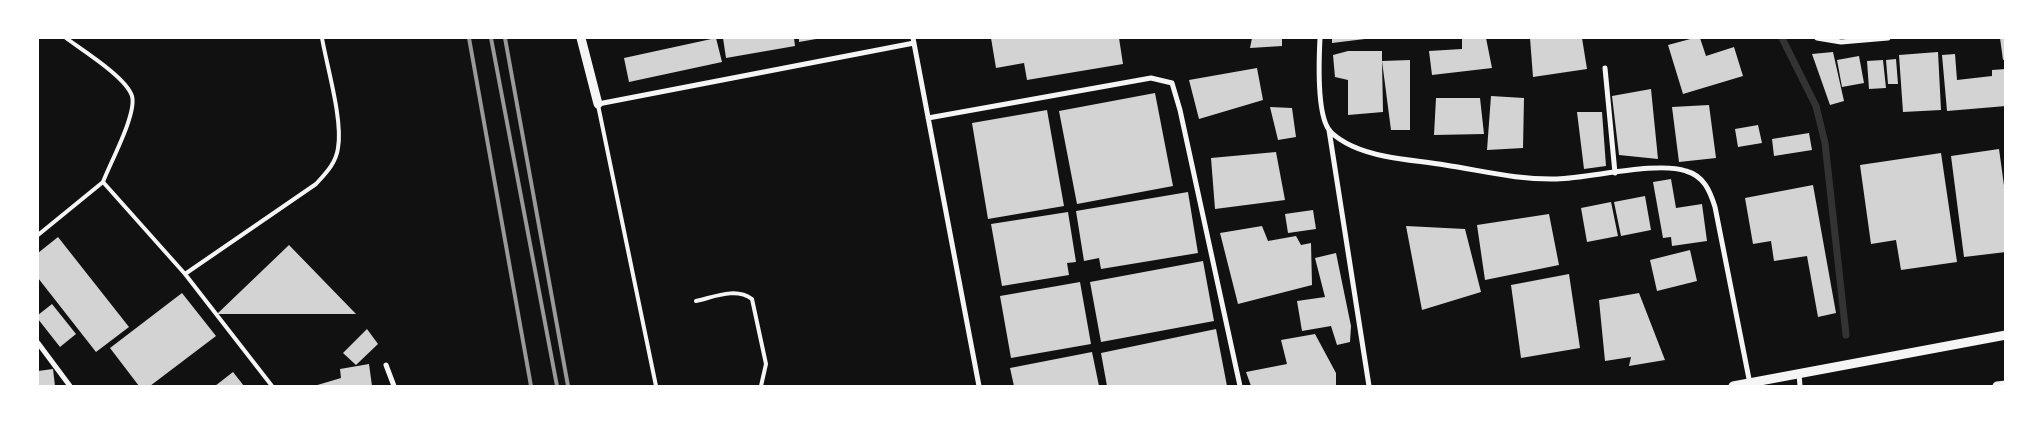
<!DOCTYPE html>
<style>
body{margin:0}
#map{position:relative;width:2043px;height:424px;overflow:hidden;background:#111;font-family:"Varela Round",sans-serif}
canvas{display:block}
.frame{position:absolute;inset:0;border:39px solid #fff;pointer-events:none}
</style>
<div id="map">
<canvas width="2043" height="424"></canvas>
<div class="frame"></div>
</div>
<script>
const context = document.querySelector('canvas').getContext('2d');
context.lineJoin = 'round';
function strokePath(path, color, width, dash) { context.strokeStyle = color; context.lineWidth = width; context.lineCap = dash ? 'butt' : 'round'; context.setLineDash(dash || []); context.stroke(path); }
function paint(path, color) { context.fillStyle = color; context.fill(path, 'evenodd'); }
const stream = new Path2D(`
 M1782,38L1816,106L1825,143L1846,335`);
const building = new Path2D(`
 M716,38L722,62L629,82L624,58Z
 M723,38H794L795,46L726,58Z
 M799,38H822L799,42Z
 M991,38H1119L1123,64L1027,80L1024,63L996,68Z
 M1252,38H1282V46L1250,48Z
 M1332,38H1365V39L1332,43Z
 M1462,38H1486L1492,68L1432,75L1429,51L1462,49Z
 M1530,38H1582L1587,69L1533,77Z
 M1694,38H1700L1706,56L1734,47L1743,76L1683,94L1668,45Z
 M2000,38H2006V59L2003,60Z
 M1348,51H1382V61L1410,60V130H1391L1382,61L1383,112L1348,115V80L1335,77L1333,55Z
 M1833,52L1844,101L1830,105L1812,54Z
 M1938,52L1941,110L1903,112L1899,55Z
 M1955,54L1957,80L1992,76V70L2006,69V106L1947,111L1942,55Z
 M1859,56L1864,83L1842,87L1837,60Z
 M1896,59L1898,84H1888L1886,60Z
 M1883,60L1886,88L1869,89L1867,61Z
 M1257,68L1263,100L1199,119L1189,80Z
 M1651,89L1658,159L1619,155L1612,96Z
 M1155,93L1173,186L1077,204L1059,111Z
 M1491,96L1524,98L1523,148L1487,150Z
 M1436,98H1480L1484,134L1434,135Z
 M1709,105L1716,158L1679,162L1672,107Z
 M1270,107L1292,108L1296,137L1278,140Z
 M1047,110L1064,206L988,219L972,123Z
 M1577,112H1602L1606,166L1584,169Z
 M1758,125L1762,143L1738,147L1735,129Z
 M1809,133L1812,150L1774,156L1772,139Z
 M1999,149L2006,200V252L1964,257L1951,156Z
 M1276,152L1285,200L1215,209L1211,158Z
 M1941,153L1957,262L1901,270L1896,240L1871,244L1860,165Z
 M1671,179L1676,208L1702,204L1707,241L1672,246L1671,237L1663,238L1653,182Z
 M1813,185L1836,313L1818,317L1807,256L1774,261L1771,241L1753,244L1745,198Z
 M1188,192L1198,253L1101,269L1099,258L1084,261L1076,211Z
 M1645,196L1651,230L1621,236L1614,202Z
 M1611,202L1618,236L1587,242L1581,208Z
 M1313,210L1316,229L1288,233L1285,214Z
 M1068,212L1076,262L1067,263L1069,275L1002,286L991,224Z
 M1549,214L1559,265L1485,280L1477,225Z
 M1262,226L1268,241L1296,236L1301,245L1311,243L1312,285L1238,304L1220,233Z
 M1406,226L1465,229L1481,292L1422,310Z
 M58,237L129,327L96,352L38,278V253Z
 M289,245L356,314H217Z
 M1690,250L1697,281L1657,291L1650,260Z
 M1336,253L1351,326L1350,342L1337,345L1331,326L1302,331L1297,301L1325,297L1315,258Z
 M1203,261L1214,321L1101,342L1090,282Z
 M1569,274L1580,348L1521,358L1511,285Z
 M1080,282L1091,344L1011,358L1000,296Z
 M182,293L216,336L150,386H139L110,348Z
 M1639,293L1665,360L1629,366L1631,357L1605,361L1599,300Z
 M52,304L76,334L60,347L38,319V315Z
 M367,329L378,344L356,365L343,353Z
 M1216,329L1227,386H1107L1101,353Z
 M1315,334L1336,373V386H1251L1246,372L1287,364L1281,340Z
 M1092,352L1099,386H1014L1010,368Z
 M369,364L372,386H314L341,378L340,369Z
 M53,369L55,386H38V371Z
 M233,372L244,386H215Z`);
const service = new Path2D(`
 M66,38C82,50 126,77 132,96C137,114 110,163 103,182
 M598,105L656,386
 M38,235L103,182L185,274L272,386
 M185,274L316,184C326,173 336,163 338,148C343,120 327,67 322,38
 M696,301C714,297 736,287 752,299L766,364L761,386`);
const minor = new Path2D(`
 M913,38L979,386
 M1320,38C1319,58 1316,115 1330,131C1334,136 1345,143 1352,146C1380,159 1415,160 1445,165C1484,171 1518,180 1557,179C1591,178 1657,161 1686,171C1704,176 1710,191 1715,207L1750,384
 M1817,38L1841,42L1888,38
 M1605,68L1615,173
 M598,104L914,43
 M928,118L1151,78L1172,83L1180,110L1240,386
 M1329,130L1369,386
 M38,343L70,386
 M386,365L394,386
 M1799,374L1800,386`);
const tertiary = new Path2D(`
 M581,38L598,104
 M1733,386L2006,335
 M1997,386L2006,385`);
const rail = new Path2D(`
 M469,38L531,386
 M491,38L557,386
 M505,38L568,386`);
strokePath(stream, '#333', 7);
paint(building, '#d3d3d3');
strokePath(service, '#f5f5f5', 4);
strokePath(minor, '#f5f5f5', 5);
strokePath(tertiary, '#f5f5f5', 9);
strokePath(rail, '#9a9a9a', 4);
</script>
